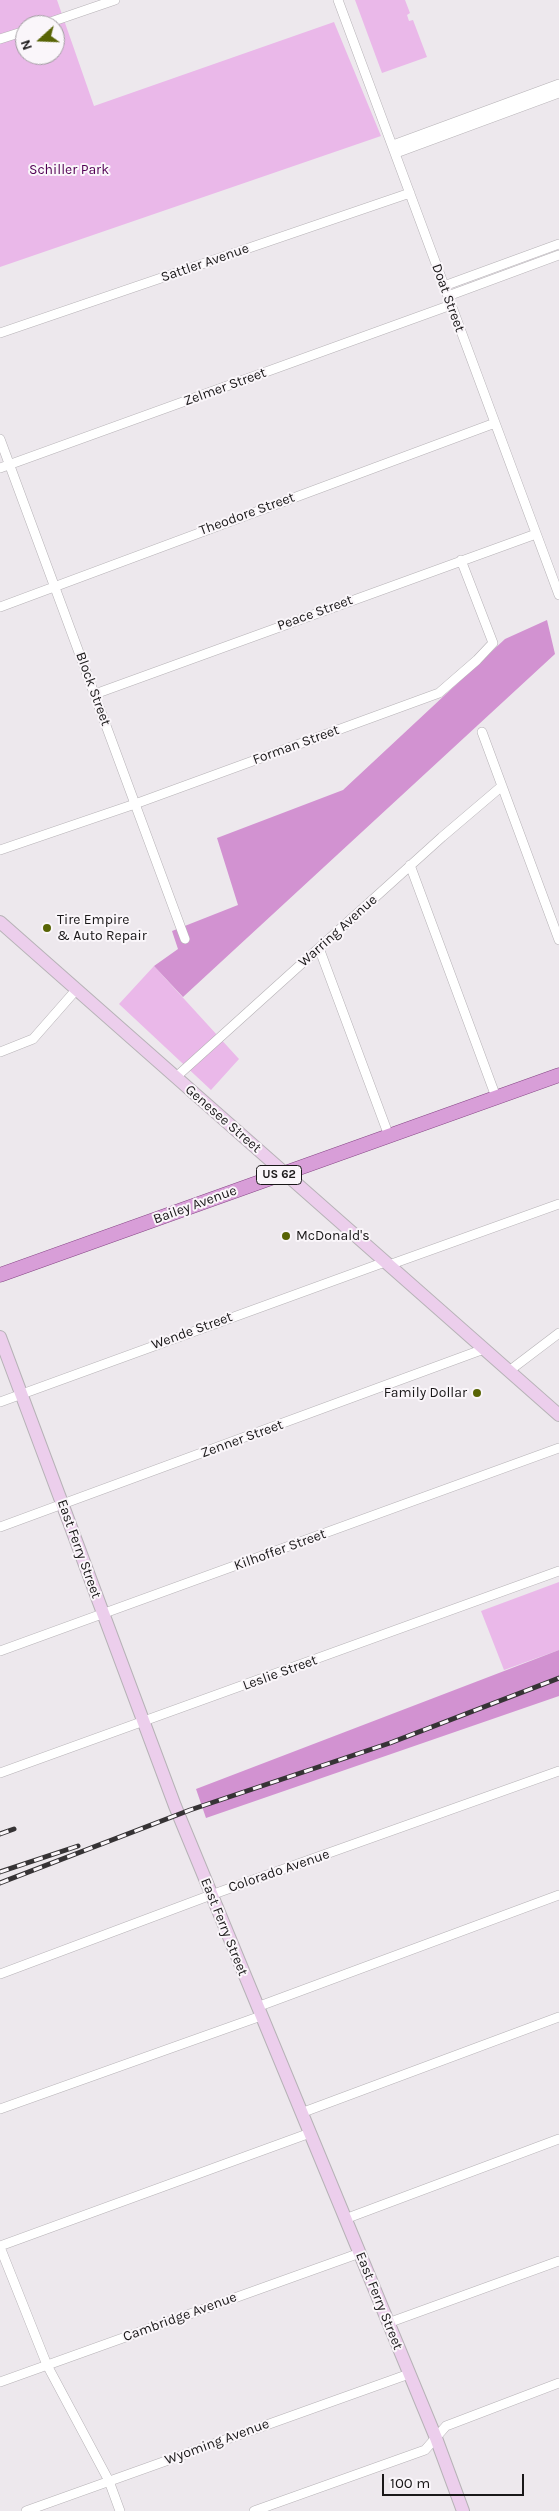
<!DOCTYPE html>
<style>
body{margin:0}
#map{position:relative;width:559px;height:2511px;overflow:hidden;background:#ede8ed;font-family:Karla,sans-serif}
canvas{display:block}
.north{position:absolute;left:15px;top:15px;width:50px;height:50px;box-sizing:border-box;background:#faf6fa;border:1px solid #a09da0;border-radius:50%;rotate:250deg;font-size:14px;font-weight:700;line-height:20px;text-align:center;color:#191718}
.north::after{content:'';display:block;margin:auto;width:18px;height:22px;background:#586405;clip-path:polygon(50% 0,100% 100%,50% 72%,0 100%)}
.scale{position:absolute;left:382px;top:2474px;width:142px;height:22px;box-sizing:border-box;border:2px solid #191718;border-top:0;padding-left:6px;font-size:15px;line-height:18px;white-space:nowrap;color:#191718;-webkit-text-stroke:4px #faf6fa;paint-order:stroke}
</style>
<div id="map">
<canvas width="559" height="2511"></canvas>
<div class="north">N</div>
<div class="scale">100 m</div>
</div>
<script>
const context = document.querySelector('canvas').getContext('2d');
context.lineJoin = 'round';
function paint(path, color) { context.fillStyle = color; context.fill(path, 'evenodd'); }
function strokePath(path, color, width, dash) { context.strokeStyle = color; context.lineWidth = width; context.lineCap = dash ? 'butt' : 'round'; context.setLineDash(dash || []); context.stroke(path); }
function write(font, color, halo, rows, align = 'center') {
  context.font = font + ' Karla,sans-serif'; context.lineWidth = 4; context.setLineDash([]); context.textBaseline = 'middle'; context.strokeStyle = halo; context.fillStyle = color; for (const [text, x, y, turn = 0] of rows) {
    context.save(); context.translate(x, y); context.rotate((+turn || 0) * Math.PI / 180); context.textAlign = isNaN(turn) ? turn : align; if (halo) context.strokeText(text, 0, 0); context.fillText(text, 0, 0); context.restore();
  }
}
const green = new Path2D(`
 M0,0H57L94,106L334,22L381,136L0,267ZM25,25H55V55H25Z
 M355,0H405L410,13L407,15L409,21L413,20L427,57L382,73Z
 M154,966L239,1059L211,1090L119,1004Z
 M559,1582V1650L504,1670L481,1611Z`);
const forest = new Path2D(`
 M547,620L555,654L183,997L154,966L178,949L172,931L238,905L217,838L343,790L505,639Z
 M559,1650V1696L206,1818L196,1789Z`);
const street = new Path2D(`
 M338,0L559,595
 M42,25L115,0
 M0,39L25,31
 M393,145L559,84
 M396,153L559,93
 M444,286L559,244
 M448,296L559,255
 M0,333L410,193
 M0,439L185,939
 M0,468L451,305
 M0,607L495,423
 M95,694L536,534
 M482,732L559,940
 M0,850L135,804L439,693L477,660L493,643L461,560
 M410,865L496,1097
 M319,948L389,1136
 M0,1052L33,1039L76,990
 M176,1077L442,837L502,786
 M389,1265L559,1204
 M509,1371L559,1333
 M0,1402L385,1262
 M0,1527L484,1349
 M0,1651L559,1448
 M0,1773L559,1571
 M0,1974L211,1895L559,1771
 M257,2007L559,1895
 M0,2109L261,2016
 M301,2113L559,2017
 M345,2219L559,2139
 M0,2246L310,2133
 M0,2247L47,2365L109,2481L120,2511
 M388,2323L559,2261
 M0,2382L360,2253
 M26,2511L409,2374
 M254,2511L425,2450L446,2426L559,2383`);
const secondary = new Path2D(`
 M0,922L559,1415
 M0,1337L175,1806L436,2438L463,2511`);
const primary = new Path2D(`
 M0,1275L559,1075`);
const rail = new Path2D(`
 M0,1834L14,1829
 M0,1872L78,1846
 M0,1883L190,1810L390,1743L559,1678`);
const markers = [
 [47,928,5,"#586405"],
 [286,1236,5,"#586405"],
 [477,1393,5,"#586405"]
];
const shields = [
 [279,1175,45]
];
const shieldNames = [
 ["US 62",279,1175]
];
const parkNames = [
 ["Schiller Park",69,170]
];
const streetNames = [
 ["Sattler Avenue",205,263,-19],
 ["Doat Street",448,298,70],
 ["Zelmer Street",225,387,-20],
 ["Theodore Street",247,514,-20],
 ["Peace Street",315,613,-20],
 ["Block Street",93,689,70],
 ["Forman Street",296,745,-20],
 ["Warring Avenue",338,931,-42],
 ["Genesee Street",223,1119,41],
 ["Bailey Avenue",195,1205,-20],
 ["Wende Street",192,1331,-20],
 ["Zenner Street",242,1439,-20],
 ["East Ferry Street",79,1549,70],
 ["Kilhoffer Street",280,1550,-20],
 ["Leslie Street",280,1673,-20],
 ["Colorado Avenue",279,1871,-19],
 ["East Ferry Street",224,1927,68],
 ["East Ferry Street",379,2301,68],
 ["Cambridge Avenue",180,2317,-20],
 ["Wyoming Avenue",217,2442,-20]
];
const poiNames = [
 ["Tire Empire",57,920],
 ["& Auto Repair",57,936],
 ["McDonald's",296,1236],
 ["Family Dollar",467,1393,"right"]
];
paint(green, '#eab8e9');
paint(forest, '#d292d1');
strokePath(street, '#b6b2b6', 10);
strokePath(secondary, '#b6b2b6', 14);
strokePath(primary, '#844484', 15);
strokePath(street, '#fff', 9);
strokePath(secondary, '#ecceec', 12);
strokePath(primary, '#d89ed8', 14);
strokePath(rail, '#363335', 5);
strokePath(rail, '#faf6fa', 3, [9]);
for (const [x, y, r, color] of markers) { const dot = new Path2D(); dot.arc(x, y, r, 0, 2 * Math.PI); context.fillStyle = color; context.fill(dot); strokePath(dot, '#faf6fa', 2); }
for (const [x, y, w] of shields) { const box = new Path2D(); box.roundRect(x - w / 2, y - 9.5, w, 19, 4); context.fillStyle = '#faf6fa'; context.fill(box); strokePath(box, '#191718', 1); }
write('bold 12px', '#191718', null, shieldNames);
write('14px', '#520054', '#faf6fa', parkNames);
write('14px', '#191718', '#faf6fa', streetNames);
write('14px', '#191718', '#faf6fa', poiNames, 'left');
</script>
